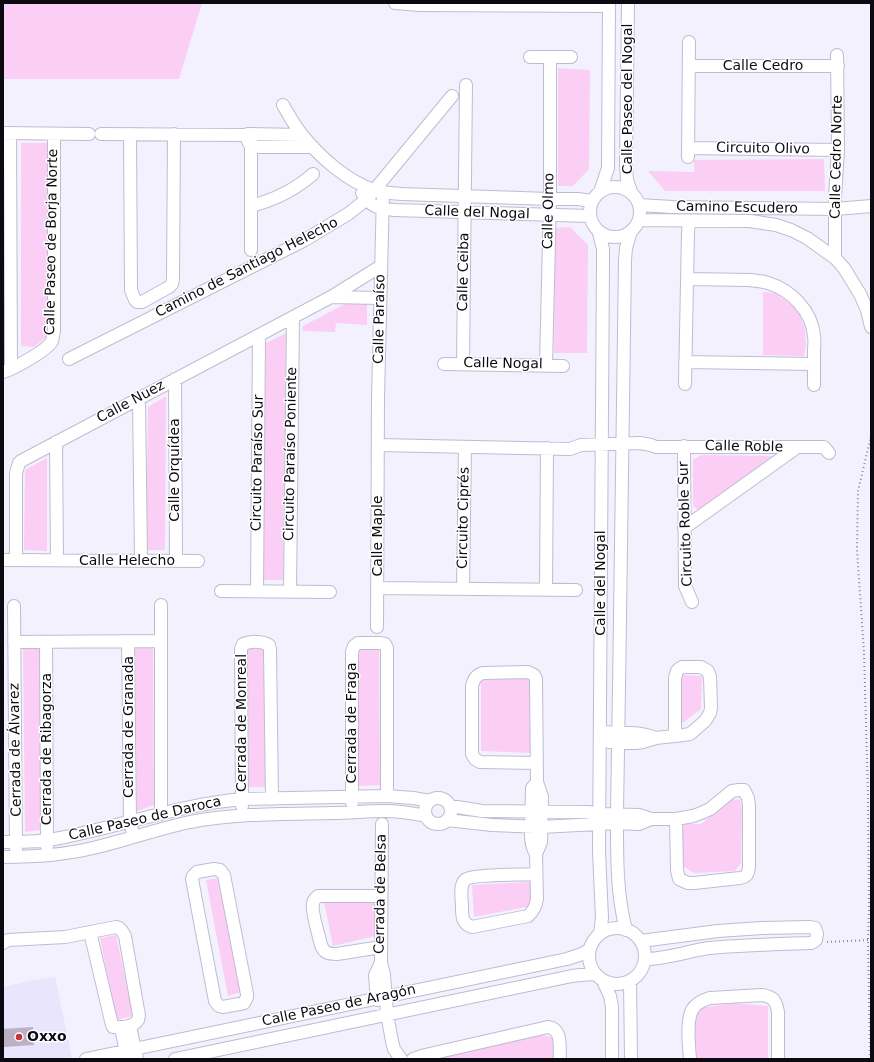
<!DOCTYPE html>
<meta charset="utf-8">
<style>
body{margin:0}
#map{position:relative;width:874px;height:1062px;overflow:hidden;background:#f3f1fe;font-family:"DejaVu Sans",sans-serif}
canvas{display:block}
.frame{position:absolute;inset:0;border:4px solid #0c0a11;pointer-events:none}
</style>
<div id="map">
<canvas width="874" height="1062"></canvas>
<div class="frame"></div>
</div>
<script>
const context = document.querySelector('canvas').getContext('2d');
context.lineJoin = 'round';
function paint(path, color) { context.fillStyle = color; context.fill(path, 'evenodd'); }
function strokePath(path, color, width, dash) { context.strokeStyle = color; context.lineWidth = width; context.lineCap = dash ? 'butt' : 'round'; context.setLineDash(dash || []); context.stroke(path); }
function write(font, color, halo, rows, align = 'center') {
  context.font = font + ' "DejaVu Sans",sans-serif'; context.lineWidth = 3; context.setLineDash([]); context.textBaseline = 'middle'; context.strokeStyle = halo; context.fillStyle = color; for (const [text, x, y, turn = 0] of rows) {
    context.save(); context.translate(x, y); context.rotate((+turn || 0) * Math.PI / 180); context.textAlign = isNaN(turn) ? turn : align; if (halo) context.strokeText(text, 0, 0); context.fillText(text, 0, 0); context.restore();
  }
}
const built = new Path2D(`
 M55,977L72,1057L63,1059H3V987L29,981Z`);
const green = new Path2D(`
 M3,3H202L179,79H3Z
 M558,68L590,70L589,169L573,186H558Z
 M21,143H48V336L34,347L21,346Z
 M824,159L825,191H665L648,171L694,172V160Z
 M570,227L588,245L587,353H554L555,228Z
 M763,292L775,293L786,301L798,311L805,329L806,345L804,356L763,355Z
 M347,303L367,304V325L336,323L335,332L302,331L303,326Z
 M286,333L283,580H263L266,343Z
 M166,396L165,550H146L148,407Z
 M701,455L777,456L698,510L693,506V460Z
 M47,458V551L24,550L25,470Z
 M135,648H153L154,805L137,811Z
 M23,649H40L41,830L25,832Z
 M248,649H265V787H249Z
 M359,649H379L380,785L359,786Z
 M681,675L702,676L701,709L681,724Z
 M531,677L530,753L481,751V680Z
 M733,799L740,800L742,808L741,863L735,871L694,873L682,866V831L684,824H701L726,803Z
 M220,878L242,992L228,996L206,880Z
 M530,882L532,894L531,906L474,917L472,885Z
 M376,901L375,936L333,946L324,902Z
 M116,935L133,1016L116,1020L100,938Z
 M734,1003L768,1006V1059H693L692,1022L701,1008Z
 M542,1035L551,1037L554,1042V1059H433Z`);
const building = new Path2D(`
 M33,1027L34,1045L4,1047L3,1029Z`);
const path = new Path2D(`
 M827,942L868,940
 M870,1059L868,940L869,911L868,794L864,652L857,550L858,491L871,436`);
const minor = new Path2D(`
 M395,3L419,5L609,6
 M628,3L626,165L627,180L632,194
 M530,57H571
 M689,66H838
 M283,105C289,115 295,127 303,136C321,158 347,181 374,190C383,193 392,193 402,194L550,199H578L592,201
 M3,133L89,134
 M10,133L11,369
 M101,134L244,135L248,134L302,135
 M130,134L131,290L135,300L137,302H142L169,287L172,284L173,279L174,134
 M248,141L251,147H313
 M688,148L838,150
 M688,157L689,42
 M590 212a25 25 0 1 1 50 0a25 25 0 1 1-50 0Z
 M600,192L608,168L609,3
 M362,193C372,208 378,208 395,210L589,216
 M639,205L672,207L836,209L871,206
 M251,206C274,200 295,190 313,174
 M639,220L750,221L776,225L791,230L807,238L835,258L844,268L860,294L867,310L871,327
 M599,233L603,249V262L599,851L602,918L600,934
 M251,250V134
 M835,258V197L838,150L837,55
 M687,279L750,280C756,281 762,281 768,283C791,290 812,311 814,336C815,341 814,346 814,351C814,363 814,374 814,385
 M331,297L380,298
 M69,359L303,241L348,214L367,199L452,96
 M685,362L814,364
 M444,364L563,366
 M463,364L466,85
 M546,365L550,199V57
 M3,372C13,369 48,350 52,341C53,338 53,334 54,331V134
 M175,379L176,560
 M685,384L688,233L689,221
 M139,398L141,560
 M56,442L57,560
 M378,445L570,449L581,445L640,443L651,445L656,447H824L829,453
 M684,446L685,586L692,602
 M684,528L796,448
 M3,560L198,561
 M16,560V473L19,463L21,461L331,297L381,266
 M377,588L576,590
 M463,589L465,447
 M546,590L547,448
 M221,591L330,592
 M257,591L259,335
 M290,591L293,317
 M161,605V814
 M14,606L16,849
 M377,627L378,398L383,192
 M128,641L130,822L132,830
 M14,642L161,641
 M46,642L47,847
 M600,732C619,733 638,731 656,738
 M609,742L636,743L643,742L656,738L683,735L690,734L705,721L710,713L711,708L710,677L708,671L701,667H682L679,669L677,671L675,678V736
 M536,763L480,762L475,759L472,754V686C474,679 476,675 483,673L528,672L534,675L536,679L537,782L542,797L541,842L536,854L537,899C536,906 534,911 528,916L472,927C462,924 462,916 462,907C462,899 459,886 465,880C471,874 525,875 536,874
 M425 811a13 13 0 1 1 26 0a13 13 0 1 1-26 0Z
 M352,803V652L354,646L358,643H381L385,644L387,648V796
 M242,806L241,649L243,644C251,641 262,641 269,645L270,650L272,799
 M451,808L457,807L482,811L588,812L599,814L639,815L651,819H676L693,816L701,813L710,809L732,791L739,790H744L748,798L749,805V867C748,874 747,877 740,878L694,883H688L679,879L677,870L676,819
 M447,820L492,825L541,827L617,823L639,824L651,819
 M382,824L381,963L384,975L387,1014L392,1041L394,1049L401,1059
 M3,842C18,842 34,842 49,840C114,829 176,805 242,799L387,796L413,798L430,801
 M536,854C532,848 531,842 531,835L532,788L537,782
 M3,857C33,857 64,855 93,848C126,840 158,829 190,822C237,813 285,814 333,813C350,813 367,811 384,811C398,811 412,813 426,816
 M214,869L220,870L224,875L247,994V997L244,1003L223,1007L219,1006L215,1001L192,879L193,876L197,872Z
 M589 956a28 28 0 1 1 56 0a28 28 0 1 1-56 0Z
 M626,930C616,893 617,850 617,812C618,771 618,729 619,688C621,545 623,403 625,260L626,248L631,231
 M641,941L718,931L762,928L810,927L815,928L817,934L816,940L811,943C777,944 743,945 709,948C688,951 667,959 645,959
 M3,943L8,940L65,937L116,927L119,928L122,931L125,936L138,1010C139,1013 139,1017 138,1020C134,1027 120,1028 113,1027L112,1025L90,932
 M381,947L337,954C328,954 324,953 321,945C319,936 311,911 313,904C313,900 316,898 318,896H381
 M603,981L610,996L612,1007V1059
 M630,981L631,1059
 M377,1000L375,975L381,963
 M130,1026L137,1059
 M121,1027L127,1059
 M86,1059L567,959L582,954L590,949
 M175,1059L572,976L580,975L595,974
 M413,1059L421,1056L548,1027C563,1029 559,1047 560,1059
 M690,1059C689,1046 686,1022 692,1010C696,1003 703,1000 710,998L762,995C774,997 776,1001 778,1012V1059`);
const markers = [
 [19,1037,4,"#c33435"]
];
const streetNames = [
 ["Calle Cedro",763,66],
 ["Calle Paseo del Nogal",628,99,-90],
 ["Circuito Olivo",763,149,1],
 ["Calle Cedro Norte",837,157,-89],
 ["Camino Escudero",737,208,1],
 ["Calle Olmo",549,211,-89],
 ["Calle del Nogal",477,213,2],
 ["Calle Paseo de Borja Norte",52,242,-89],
 ["Camino de Santiago Helecho",247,268,-27],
 ["Calle Ceiba",464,272,-89],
 ["Calle Paraíso",380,319,-89],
 ["Calle Nogal",503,364,1],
 ["Calle Nuez",131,402,-28],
 ["Calle Roble",744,447,1],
 ["Circuito Paraíso Poniente",291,454,-89],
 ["Circuito Paraíso Sur",258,463,-89],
 ["Calle Orquídea",175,470,-90],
 ["Circuito Ciprés",464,518,-89],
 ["Circuito Roble Sur",686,524,-92],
 ["Calle Maple",378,536,-90],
 ["Calle Helecho",127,561],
 ["Calle del Nogal",601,583,-90],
 ["Cerrada de Monreal",242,723,-90],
 ["Cerrada de Fraga",352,723,-90],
 ["Cerrada de Granada",129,727,-90],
 ["Cerrada de Ribagorza",47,749,-90],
 ["Cerrada de Álvarez",16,750,-91],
 ["Calle Paseo de Daroca",145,819,-13],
 ["Cerrada de Belsa",381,894,-89],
 ["Calle Paseo de Aragón",339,1006,-12]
];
const poiNames = [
 ["Oxxo",27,1037]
];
paint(built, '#e9e5fc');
paint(green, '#fbcef6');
paint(building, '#bcb1c4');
strokePath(minor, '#bfbcd0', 14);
strokePath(path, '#888690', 2, [1, 3]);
strokePath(minor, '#fff', 12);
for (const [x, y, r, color] of markers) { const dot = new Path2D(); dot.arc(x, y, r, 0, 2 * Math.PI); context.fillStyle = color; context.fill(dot); strokePath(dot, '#fff', 1.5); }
write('14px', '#0c0a11', '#fff', streetNames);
write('bold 14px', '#0c0a11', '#fff', poiNames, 'left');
</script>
